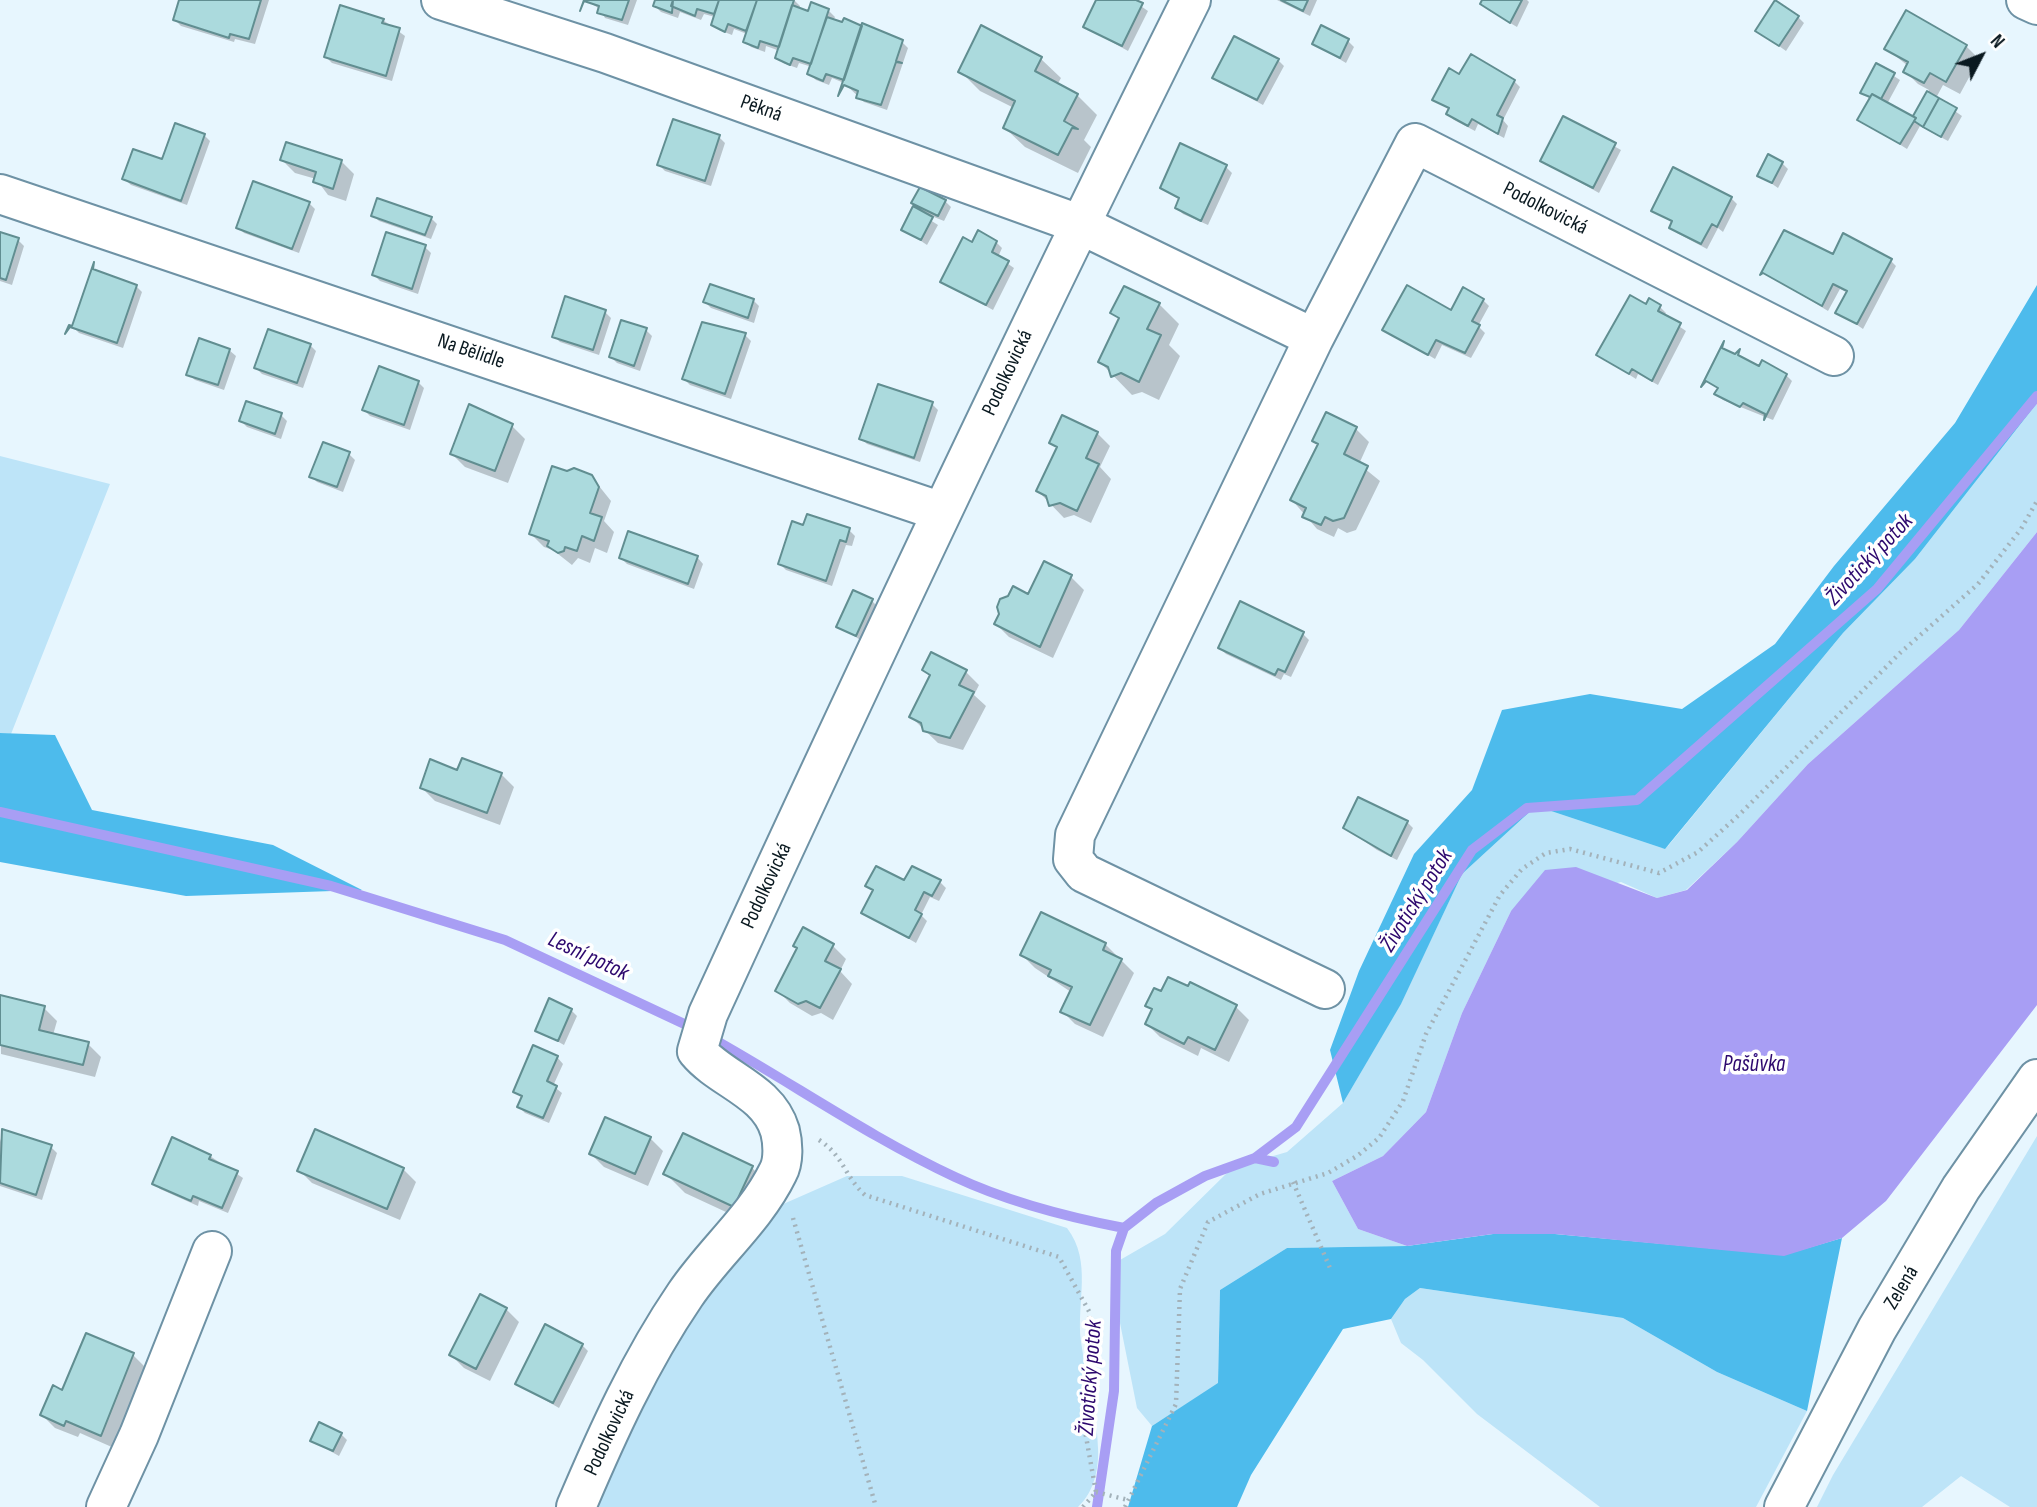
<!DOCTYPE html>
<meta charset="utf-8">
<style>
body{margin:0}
#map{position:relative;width:2037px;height:1507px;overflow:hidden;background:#e7f6fe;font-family:"Sofia Sans Condensed",sans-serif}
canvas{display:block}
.north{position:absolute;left:1946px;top:21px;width:70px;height:70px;-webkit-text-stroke:5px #fff;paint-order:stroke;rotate:48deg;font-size:19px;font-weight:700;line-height:28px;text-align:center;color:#0a1920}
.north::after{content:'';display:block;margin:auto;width:24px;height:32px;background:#0a1920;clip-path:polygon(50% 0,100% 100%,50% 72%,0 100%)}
</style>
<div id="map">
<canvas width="2037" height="1507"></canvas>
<div class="north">N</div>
</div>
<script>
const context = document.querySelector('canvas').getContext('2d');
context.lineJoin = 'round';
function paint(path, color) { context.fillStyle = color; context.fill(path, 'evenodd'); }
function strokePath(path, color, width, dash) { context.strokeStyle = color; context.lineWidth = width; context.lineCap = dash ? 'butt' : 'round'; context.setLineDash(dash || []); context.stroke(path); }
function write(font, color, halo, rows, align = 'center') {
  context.font = font + ' "Sofia Sans Condensed",sans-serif'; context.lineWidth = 7; context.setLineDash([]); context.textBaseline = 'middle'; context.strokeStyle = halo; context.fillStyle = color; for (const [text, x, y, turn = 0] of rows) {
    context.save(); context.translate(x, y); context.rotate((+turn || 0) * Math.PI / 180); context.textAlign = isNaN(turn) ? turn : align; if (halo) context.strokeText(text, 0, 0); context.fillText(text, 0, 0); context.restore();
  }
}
const green = new Path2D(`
 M2037,403V532L1959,630L1808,764L1737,842L1686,890L1657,898L1621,882L1511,911L1462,1013L1426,1112L1383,1156L1332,1181L1358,1229L1407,1246L1287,1248L1220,1290L1218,1384L1152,1426L1137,1408L1120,1323V1260L1165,1234L1232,1168L1287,1152L1343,1103L1401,1003L1462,874L1536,806L1662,848L1668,846L1843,633L1915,559Z
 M0,456L110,484L11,734L0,733Z
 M2037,1136V1507H2010L1961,1476L1922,1507H1817L1833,1475Z
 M847,1176H902L1067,1228C1093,1262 1076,1302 1081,1342C1086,1377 1097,1413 1098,1448C1099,1469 1094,1492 1078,1507H595L652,1381L691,1312L781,1205Z
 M1420,1288L1623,1318L1717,1372L1807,1411L1756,1507H1600L1477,1414L1423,1360L1401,1343L1391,1319L1405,1299Z`);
const forest = new Path2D(`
 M2037,285V403L1915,559L1843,633L1665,849L1536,806L1462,874L1401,1004L1343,1103L1330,1050L1359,971L1414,854L1472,790L1502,710L1590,694L1682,709L1775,644L1834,566L1955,423Z
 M0,733L55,735L92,810L273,845L362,890L186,896L0,862Z
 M1493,1234H1555L1784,1255L1842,1238L1807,1411L1717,1372L1623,1318L1420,1288L1405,1299L1391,1319L1343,1329L1251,1475L1237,1507H1128L1152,1426L1218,1383L1220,1290L1287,1248L1407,1246Z`);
const water = new Path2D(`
 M2037,532V1005L1886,1201L1842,1238L1784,1256L1555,1234H1493L1407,1246L1358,1229L1332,1181L1383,1156L1426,1112L1462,1013L1511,911L1545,870L1576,867L1657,898L1687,890L1737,842L1808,764L1959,630Z`);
const shadow = new Path2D(`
 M181,0H269L255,44L235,39L234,42L181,26L175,20Z
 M585,0H637L628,25L605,18L600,9Z
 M657,0H794L800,6L799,10L808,14L812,6L829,11L835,17L833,21L902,42L908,48L887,110L864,102L844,83L832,78L829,85L816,80L809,74L812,67L799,63L797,68L783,63L777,57L780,51L766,46L765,52L751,47L745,41L747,34L734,29L732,35L719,30L712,24L715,17L704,14L701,20L680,12L678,18L661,12L655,6Z
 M1098,0H1132L1148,11L1128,51L1085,27Z
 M1277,0H1317L1310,16Z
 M1484,0H1527L1529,2L1517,27L1488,10L1482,4Z
 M1798,17L1804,23L1786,51L1758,31Z
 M383,20L405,36L392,81L332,63L326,57Z
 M1348,41L1354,47L1346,63L1314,44Z
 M1966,46L1979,59L1960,94L1943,85L1936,98L1962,116L1948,141L1920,126L1907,149L1859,119L1871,99L1862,92L1877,65L1900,80L1887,104L1913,119L1929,90L1918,84L1905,71L1908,66L1887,49Z
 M1041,59L1061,78L1057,85L1077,95L1097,115L1084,140L1091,147L1078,173L1025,147L1005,128L1014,108L980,91L960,71Z
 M1278,60L1284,66L1263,105L1214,78Z
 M1459,76L1514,81L1520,87L1503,120L1508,126L1504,138L1478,124L1475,131L1454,120L1448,114L1450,110L1434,99Z
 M1564,118L1621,150L1599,193L1542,161Z
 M204,135L210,141L187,205L131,185L124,179L163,161Z
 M719,137L725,143L711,186L665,171L659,165Z
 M1181,146L1226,167L1232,173L1208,225L1183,214L1177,208L1180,200L1162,188Z
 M282,160L341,161L354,174L346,201L328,195L316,179L295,173Z
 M1782,163L1788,169L1778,188L1759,175Z
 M1731,198L1737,204L1723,232L1718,228L1707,249L1677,233L1671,227L1673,223L1653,210Z
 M945,201L951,207L944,221L924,213L914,202Z
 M309,203L315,209L299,253L244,233L238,227Z
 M913,209L938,225L927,245L903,229Z
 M373,215L431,218L437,224L431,239L379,221Z
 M0,234L18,240L24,246L12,285L0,281Z
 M996,242L1002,248L998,257L1014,268L993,310L942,282L973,244Z
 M425,247L431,253L418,294L380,281L374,275Z
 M1833,257L1890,260L1896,266L1863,329L1838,312L1848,293L1840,289L1828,311L1764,272Z
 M136,286L142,292L123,348L79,333L73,327Z
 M753,300L759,306L754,323L711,308L705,302Z
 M1483,300L1489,306L1478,326L1485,333L1471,358L1442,345L1435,359L1385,329L1452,312Z
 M1159,304L1179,324L1169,345L1180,356L1159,400L1142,392L1132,395L1100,362L1120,320L1113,313Z
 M1646,306L1660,307L1666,313L1664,316L1686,331L1658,385L1638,374L1636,379L1598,355Z
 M605,312L611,318L599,355L560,342L554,336Z
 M646,330L652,336L640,371L617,363L611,357Z
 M745,335L751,341L731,399L690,385L684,379Z
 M310,345L316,351L303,388L262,374L256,368Z
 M229,350L236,356L224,390L195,380L188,374Z
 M1759,368L1786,375L1792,381L1773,420L1723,400L1717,394L1719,389L1706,380Z
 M418,382L424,388L410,430L370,416L364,410Z
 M932,404L938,410L920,462L867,444L861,438Z
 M281,415L287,421L281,439L247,427L241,421Z
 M512,426L525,439L508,483L465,467L452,454Z
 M1356,429L1369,442L1359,464L1380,481L1356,530L1347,533L1338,528L1334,537L1317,529L1292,500L1319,445L1314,440Z
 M1097,433L1110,446L1100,467L1111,479L1091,523L1074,515L1064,518L1038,491L1058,449L1051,442Z
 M349,454L355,460L343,492L317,482L311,476Z
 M567,473L591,476L611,501L604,521L614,532L607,553L595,548L590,563L578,558L572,565L553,550L544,547L531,534Z
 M804,527L849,530L855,536L852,546L846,545L832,586L786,570L780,564Z
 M697,557L703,564L694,589L627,564L621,558Z
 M1071,577L1084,590L1053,658L1009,637L996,624L1009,598L1028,596Z
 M872,601L878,607L862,641L838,626Z
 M1303,634L1309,640L1291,677L1284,674L1281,680L1226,654L1220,648Z
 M932,654L966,672L979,685L974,695L986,706L963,750L938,743L911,717L931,677L924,670Z
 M501,774L514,787L500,825L435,801L422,788Z
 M1407,822L1413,828L1397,860L1377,850L1345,828Z
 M940,882L946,888L939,901L930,897L921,915L927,921L916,943L863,912L874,892L867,886Z
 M803,929L833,946L846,959L840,971L852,984L833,1020L821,1013L812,1016L790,1003L777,990L799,949Z
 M1105,944L1134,973L1103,1037L1075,1024L1062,1011L1071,992L1035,968L1022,955Z
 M0,996L44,1008L57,1021L53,1035L88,1044L101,1057L95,1077L1,1054Z
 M1148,1006L1236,1007L1249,1020L1229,1062L1201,1048L1198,1056L1160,1037L1147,1024L1153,1011Z
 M571,1010L577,1016L564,1045L537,1030Z
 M557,1057L563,1064L553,1086L562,1093L549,1123L525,1113L519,1107L523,1099L515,1092Z
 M3,1132L51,1147L57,1153L42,1200L0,1186V1142Z
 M650,1138L663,1151L648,1186L604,1167L591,1154Z
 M210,1156L243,1178L228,1213L199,1201L198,1206L160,1189L154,1183Z
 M752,1168L772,1187L754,1225L685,1193L666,1174Z
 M403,1169L416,1182L400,1220L312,1183L299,1170Z
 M506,1309L519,1322L490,1381L464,1368L451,1355Z
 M582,1345L588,1351L559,1408L517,1384Z
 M133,1355L146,1368L114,1448L80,1433L78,1437L55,1428L42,1415L63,1392Z
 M341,1434L347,1440L339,1456L312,1441Z`);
const stream = new Path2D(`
 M0,812L331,886L505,940L695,1029
 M708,1036C791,1082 869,1137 955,1177C1008,1202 1067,1217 1124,1228
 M1255,1158L1274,1162
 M1097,1507L1114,1391L1116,1251L1124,1228L1156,1203L1205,1176L1255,1158L1296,1127L1472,850L1527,808L1637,800L1877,589L2037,396`);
const building = new Path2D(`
 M179,0H261L249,39L230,34L229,38L173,20Z
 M584,0H629L622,20L597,13L599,6L584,1L580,11Z
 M655,0H673L672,13L653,6Z
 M673,0H719L714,14L697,9L695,16L671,6Z
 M719,0H757L746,31L728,24L725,32L711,25Z
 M757,0H794L779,47L760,41L758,48L743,42Z
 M1096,0H1136L1143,3L1122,46L1083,27Z
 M1281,0H1308L1303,11Z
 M1482,0H1522L1510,23L1480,4Z
 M1775,0L1799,16L1779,46L1755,31Z
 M811,2L829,9L811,64L793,58L790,65L775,58L792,5L808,11Z
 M340,5L384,19L382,23L400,28L386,76L324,57Z
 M1906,10L1967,45L1946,82L1930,73L1924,83L1903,72L1908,62L1884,49Z
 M827,17L842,22L844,18L862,26L844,80L826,74L823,81L807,74Z
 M862,23L903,40L896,61L902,63L896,62L881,105L856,98L858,91L844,85L838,96Z
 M981,25L1042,57L1035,71L1078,94L1064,121L1078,129L1072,128L1058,155L1003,128L1015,101L958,72Z
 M1321,25L1349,39L1340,58L1312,44Z
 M1234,36L1279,59L1257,100L1212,78Z
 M1471,54L1515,80L1497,115L1503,118L1498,134L1472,119L1468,126L1446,114L1449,108L1432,100L1449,68L1459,74Z
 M1876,63L1895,73L1881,99L1872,94L1870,97L1860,93Z
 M1927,91L1939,98L1923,127L1914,121L1916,118L1913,116Z
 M1872,94L1916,118L1900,144L1857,120Z
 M1939,98L1957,108L1941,137L1923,127Z
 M1563,116L1616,143L1593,188L1540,161Z
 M673,119L720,135L705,181L657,165Z
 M175,123L205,134L181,201L122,179L133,149L162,159Z
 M286,142L342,160L333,189L313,182L316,172L280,160Z
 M1180,143L1227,165L1201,221L1175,208L1179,198L1160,188Z
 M1768,154L1783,162L1772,183L1757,176Z
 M1673,167L1732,197L1717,227L1712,224L1701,244L1669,228L1672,221L1651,211Z
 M253,181L310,202L292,249L236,228Z
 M920,187L946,200L938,216L911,203Z
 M377,198L432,217L425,235L371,216Z
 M913,206L933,217L921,240L901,230Z
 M978,230L997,241L992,252L1009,261L986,305L940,282L963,237L972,242Z
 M1784,230L1833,254L1843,233L1892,259L1857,324L1835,313L1847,291L1833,284L1822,306L1763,273L1760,275Z
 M0,232L19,238L6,280L0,278Z
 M386,232L426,245L412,289L372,275Z
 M94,262L93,269L137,285L117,343L70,327L65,334L69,325L72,326Z
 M710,284L754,299L748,318L703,302Z
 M1407,285L1451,310L1463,287L1484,299L1472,321L1480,325L1465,353L1436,340L1428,355L1382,330Z
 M1124,286L1160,303L1147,329L1161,335L1139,382L1121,373L1111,377L1108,367L1098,362L1119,318L1110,313Z
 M1630,295L1646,304L1649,298L1661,305L1658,311L1681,323L1652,381L1632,369L1629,374L1596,355Z
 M565,296L606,310L593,350L552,337Z
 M621,320L647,328L634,366L609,357Z
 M702,322L746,333L725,394L682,379Z
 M268,329L311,344L297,383L254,368Z
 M199,338L230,349L218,385L186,375Z
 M1724,341L1722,348L1735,354L1740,349L1738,355L1759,366L1762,360L1787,374L1764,420L1765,414L1743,403L1740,407L1714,394L1718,388L1706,381L1701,387Z
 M379,366L419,381L404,425L362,410Z
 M878,384L933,402L914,458L859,439Z
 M246,401L282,413L275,434L239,421Z
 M469,404L513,424L495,471L450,454Z
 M1326,412L1357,427L1344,454L1368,466L1344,518L1333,521L1325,517L1321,525L1302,517L1306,508L1290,500L1318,444L1312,441Z
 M1062,415L1098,432L1086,458L1099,464L1077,511L1060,503L1049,506L1046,496L1036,491L1057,447L1049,443Z
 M323,442L350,452L337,487L309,477Z
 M552,466L567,471L574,468L592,475L599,487L590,513L602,517L594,541L582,536L577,551L565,547L564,551L558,553L547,546L549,541L529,534Z
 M807,514L850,528L846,542L840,540L826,581L778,564L792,521L803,525Z
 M628,531L698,556L688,584L619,558Z
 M1044,561L1072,575L1040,647L994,624L999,614L997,607L1000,599L1008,596L1013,586L1028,594Z
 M853,590L873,599L856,636L836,627Z
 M1240,601L1304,632L1285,672L1278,669L1275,675L1218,648Z
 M931,652L967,670L959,685L974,692L950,738L923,731L921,723L909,717L930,675L922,670Z
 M462,758L502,773L487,813L420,788L430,759L457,770Z
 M1358,797L1408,821L1391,856L1343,828Z
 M876,866L904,880L912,866L941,880L932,896L924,892L915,910L922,914L909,938L861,913L873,890L865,886Z
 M1041,912L1106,943L1103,950L1122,959L1090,1025L1060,1012L1072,987L1048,976L1051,970L1020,955Z
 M803,927L834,944L825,961L841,969L820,1008L806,1001L798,1004L775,991L797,948L793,946Z
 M1168,977L1188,986L1190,982L1237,1005L1215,1050L1188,1037L1184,1044L1145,1024L1152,1009L1145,1006L1154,988L1161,991Z
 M0,995L45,1006L39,1030L89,1042L83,1065L0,1045Z
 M549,998L572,1009L558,1041L535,1031Z
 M533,1045L558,1056L547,1081L557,1086L543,1118L517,1107L522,1096L513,1092Z
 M605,1117L651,1137L635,1174L589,1154Z
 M2,1129L52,1145L36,1195L0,1183Z
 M315,1129L404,1168L387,1209L297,1171Z
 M683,1133L753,1166L734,1207L663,1174Z
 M172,1137L211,1155L209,1159L238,1171L222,1208L193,1196L191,1201L152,1184Z
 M480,1294L507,1308L476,1369L449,1355Z
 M545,1324L583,1344L553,1403L515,1384Z
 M86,1333L134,1353L101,1436L66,1421L64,1426L40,1415L53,1385L62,1390Z
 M319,1422L342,1433L333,1451L310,1441Z`);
const path = new Path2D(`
 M819,1140C844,1156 844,1176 865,1195L1059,1257L1090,1313L1083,1420L1096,1492
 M1293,1182L1330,1268
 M793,1218L876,1507
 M1096,1492L1128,1500
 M1083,1507L1096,1492
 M1125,1507L1176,1404L1180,1289L1208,1222L1260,1194L1328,1173L1357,1156L1379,1138L1403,1101L1426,1034L1500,895L1522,869L1546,853L1570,849L1659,873L1698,852L1740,814L1900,653L1978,584L2021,529L2037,501`);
const minor = new Path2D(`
 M441,0L605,53L1079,224L1314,338L1415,143L1834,356
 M2026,0L2037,5
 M0,194L942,512
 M1314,338L1075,835L1073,859L1084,873L1325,989
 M106,1507L139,1435L212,1251
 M576,1507C607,1434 640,1361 685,1295C714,1252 755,1219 778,1172C784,1161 783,1143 780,1131C768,1090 721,1080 697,1051L708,1014C864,674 1024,335 1191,0
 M1784,1507L1877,1329L1961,1188L2037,1079`);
const streetNames = [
 ["Pěkná",761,109,20],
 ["Podolkovická",1545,209,27],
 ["Na Bělidle",471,352,19],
 ["Podolkovická",1008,373,-65],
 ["Podolkovická",767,886,-65],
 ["Zelená",1902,1288,-59],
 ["Podolkovická",610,1433,-65]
];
const waterNames = [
 ["Životický potok",1870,560,-47],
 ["Životický potok",1417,901,-58],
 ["Lesní potok",588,957,25],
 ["Pašůvka",1754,1065],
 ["Životický potok",1091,1378,-86]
];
paint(green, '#bde4f8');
paint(forest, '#4dbbec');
paint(water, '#a89ef4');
paint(shadow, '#0003');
strokePath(stream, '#a89ef4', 10);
paint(building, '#abdadd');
strokePath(building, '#618e91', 2);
strokePath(minor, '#6e92a5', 42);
strokePath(path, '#a3b2ba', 4.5, [2, 5]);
strokePath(minor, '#fff', 38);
write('21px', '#0a1920', '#fff', streetNames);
write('italic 23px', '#2d086e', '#fff', waterNames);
</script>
